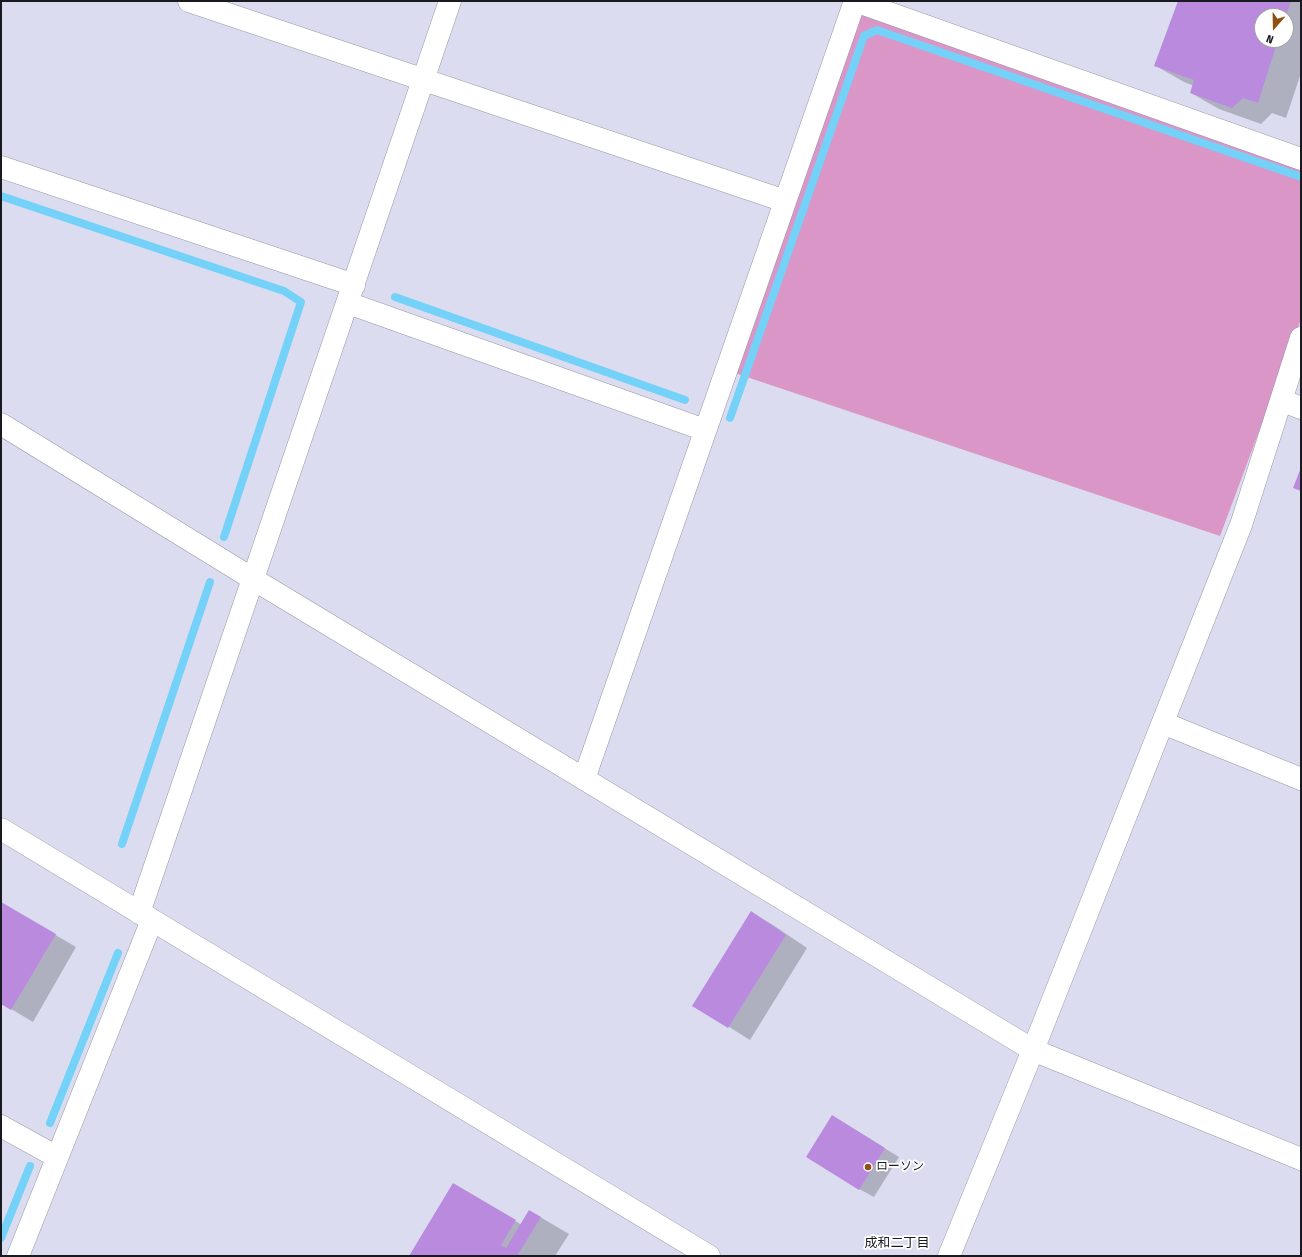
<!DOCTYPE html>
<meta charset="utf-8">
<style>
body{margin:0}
#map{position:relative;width:1302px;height:1257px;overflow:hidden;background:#dbdcef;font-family:"Fira Sans Condensed",sans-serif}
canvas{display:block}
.frame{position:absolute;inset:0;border:2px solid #191a20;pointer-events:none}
.north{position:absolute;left:1254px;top:8px;width:40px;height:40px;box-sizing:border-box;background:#fff;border:1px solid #a3a3a6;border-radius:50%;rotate:200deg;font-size:11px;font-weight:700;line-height:16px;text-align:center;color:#191a20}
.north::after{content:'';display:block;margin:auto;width:14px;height:18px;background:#8e5013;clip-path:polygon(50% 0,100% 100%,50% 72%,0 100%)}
</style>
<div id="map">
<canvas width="1302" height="1257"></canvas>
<div class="frame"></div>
<div class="north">N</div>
</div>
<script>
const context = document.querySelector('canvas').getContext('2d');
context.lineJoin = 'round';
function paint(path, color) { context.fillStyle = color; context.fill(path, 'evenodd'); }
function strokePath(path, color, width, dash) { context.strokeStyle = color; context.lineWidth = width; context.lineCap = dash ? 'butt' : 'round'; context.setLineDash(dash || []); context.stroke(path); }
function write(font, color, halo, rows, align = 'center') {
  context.font = font + ' "Fira Sans Condensed","Noto Sans JP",sans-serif'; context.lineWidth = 3.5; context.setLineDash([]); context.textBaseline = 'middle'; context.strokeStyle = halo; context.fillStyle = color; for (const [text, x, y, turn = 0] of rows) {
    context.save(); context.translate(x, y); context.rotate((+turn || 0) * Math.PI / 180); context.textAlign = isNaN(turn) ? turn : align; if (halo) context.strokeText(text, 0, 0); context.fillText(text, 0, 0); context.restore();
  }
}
const green = new Path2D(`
 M855,1L1301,159V319L1220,536L726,370Z`);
const shadow = new Path2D(`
 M1179,1H1301V73L1286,118L1272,113L1261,124L1219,109L1191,93L1194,86L1184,82L1156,66ZM1262,16H1286V40H1262Z
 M1,903L76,947L33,1022L1,1003Z
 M751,912L773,925L807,948L750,1040L694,1005Z
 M847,1125L899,1157L874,1197L859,1189Z
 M482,1201L522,1225L530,1211L569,1234L555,1256H411Z`);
const stream = new Path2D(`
 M1,196L284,291L301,302L224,537
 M395,297L685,400
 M730,418L864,36L877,30L1301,177
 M122,844L210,582
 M50,1123L118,953
 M1,1238L30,1166`);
const building = new Path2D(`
 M1178,1H1291L1286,16H1262V40H1278L1258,103L1243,98L1232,108L1190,93L1194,80L1154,66Z
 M1300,470H1301V491L1293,488Z
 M1,902L56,934L11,1010L1,1004Z
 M751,911L786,935L728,1028L692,1006Z
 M832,1115L885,1148L859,1190L806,1157Z
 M453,1183L516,1220L501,1245L506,1248L529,1210L541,1217L517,1256H409Z`);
const minor = new Path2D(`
 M189,1L785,201
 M855,1L1301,159
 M1,167L354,285
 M348,303L705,430
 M1281,400L1301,408
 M1,424L253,579L1033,1050L1301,1159
 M1163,723L1301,779
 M584,779L855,1
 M1,829L709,1256
 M139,913L450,1
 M1,1126L57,1157
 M18,1256L152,920
 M949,1256L1033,1050L1241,525L1301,338`);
const markers = [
 [868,1167,4,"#8e5013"]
];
const poiNames = [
 ["ローソン",876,1167]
];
const neighbourhoodNames = [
 ["成和二丁目",897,1243]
];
paint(green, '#da96c7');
paint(shadow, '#0003');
strokePath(stream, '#74d1f7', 8);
paint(building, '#b98ade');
strokePath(minor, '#9798a9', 23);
strokePath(minor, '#fff', 22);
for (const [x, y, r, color] of markers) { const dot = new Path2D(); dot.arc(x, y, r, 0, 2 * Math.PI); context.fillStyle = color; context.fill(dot); strokePath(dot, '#fff', 1.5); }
write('12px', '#191a20', '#fff', poiNames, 'left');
write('13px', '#191a20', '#fff', neighbourhoodNames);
</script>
